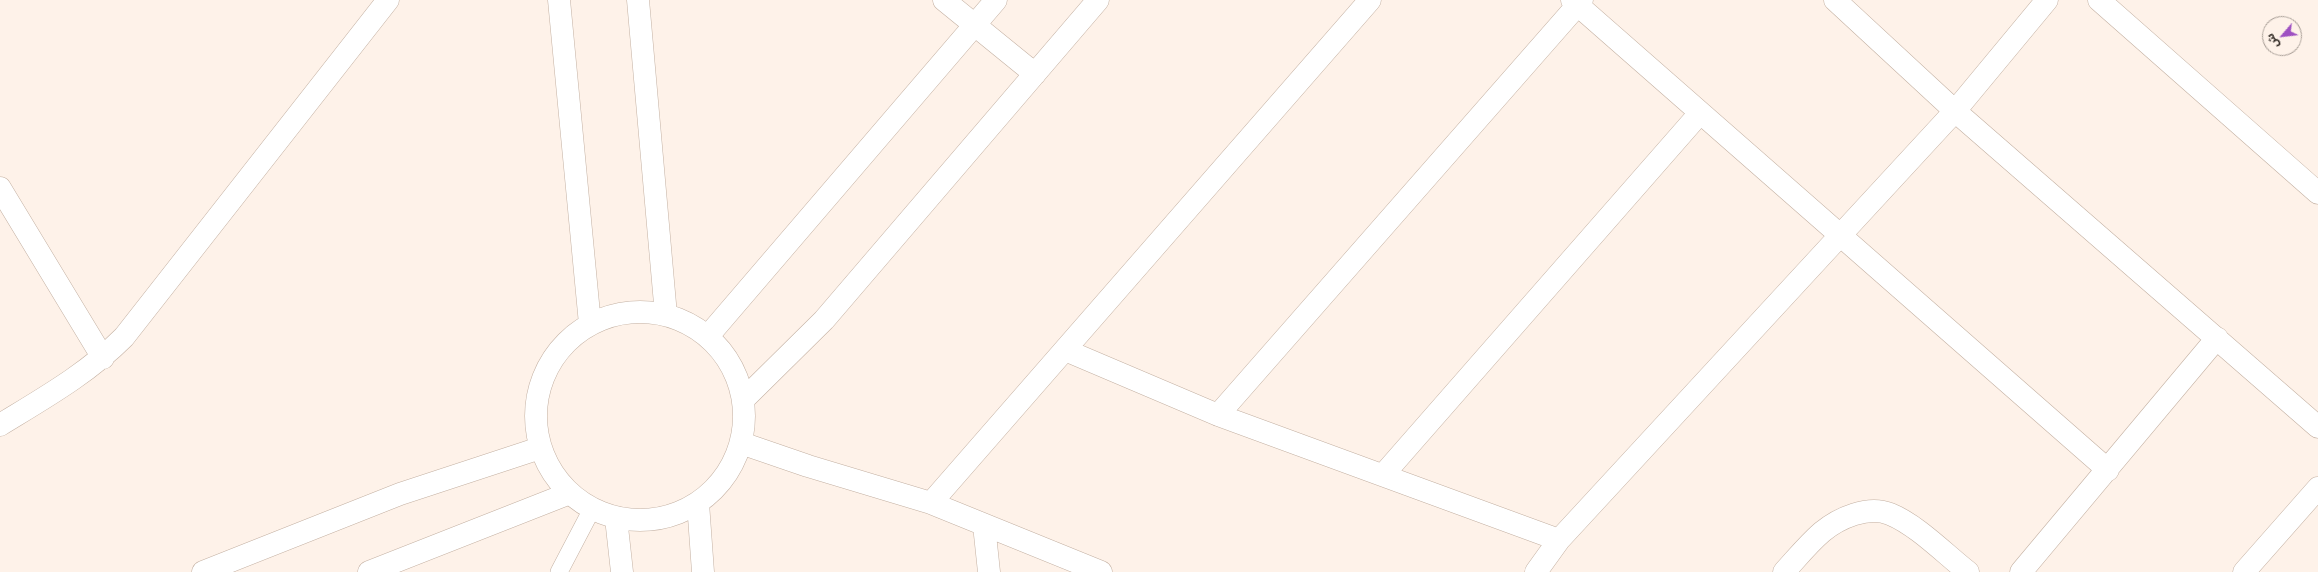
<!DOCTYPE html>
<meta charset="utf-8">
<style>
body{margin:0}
#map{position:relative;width:2318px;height:572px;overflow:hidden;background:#fef2e9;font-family:Merriweather,"Noto Sans Arabic",serif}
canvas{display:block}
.north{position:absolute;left:2262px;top:16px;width:40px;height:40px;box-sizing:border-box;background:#fef2e9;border:1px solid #a89e96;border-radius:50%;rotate:242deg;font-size:11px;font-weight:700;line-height:16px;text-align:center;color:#261f1a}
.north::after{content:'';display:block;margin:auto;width:14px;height:18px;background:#9f51c2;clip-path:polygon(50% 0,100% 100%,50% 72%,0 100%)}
</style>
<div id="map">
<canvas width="2318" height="572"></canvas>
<div class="north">ش</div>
</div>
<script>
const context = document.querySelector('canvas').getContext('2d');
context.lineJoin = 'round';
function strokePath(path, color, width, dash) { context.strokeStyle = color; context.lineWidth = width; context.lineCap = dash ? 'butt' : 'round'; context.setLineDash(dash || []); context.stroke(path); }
const service = new Path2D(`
 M559,572L592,509`);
const minor = new Path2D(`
 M559,0L590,324
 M638,0L666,315
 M944,0L1035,74
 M1572,0L2108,470
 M1835,0L1955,111L2318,427
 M2099,0L2318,193
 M0,188L103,358
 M536 416a104 104 0 1 1 208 0a104 104 0 1 1-208 0Z
 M708,336L996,0
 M1065,350L1218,415L1559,540
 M743,400L824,320L1098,0
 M1218,415L1582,0
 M0,425C44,398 87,374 124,337L388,0
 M741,443L808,466L931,503L1101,572
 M1383,475L1700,113
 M698,503L703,572
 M931,503L1370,0
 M616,518L622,572
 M984,525L989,572
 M203,572L400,494L540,448
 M369,572L570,493
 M1536,572L1559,540L1955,111L2047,0
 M1784,572C1796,559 1808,544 1822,532C1839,518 1868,505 1890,514C1917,525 1945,554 1968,572
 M2021,572L2217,338
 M2244,572L2318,488`);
strokePath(service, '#c3b0a2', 18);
strokePath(minor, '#c3b0a2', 23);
strokePath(service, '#fff', 17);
strokePath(minor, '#fff', 22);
</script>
